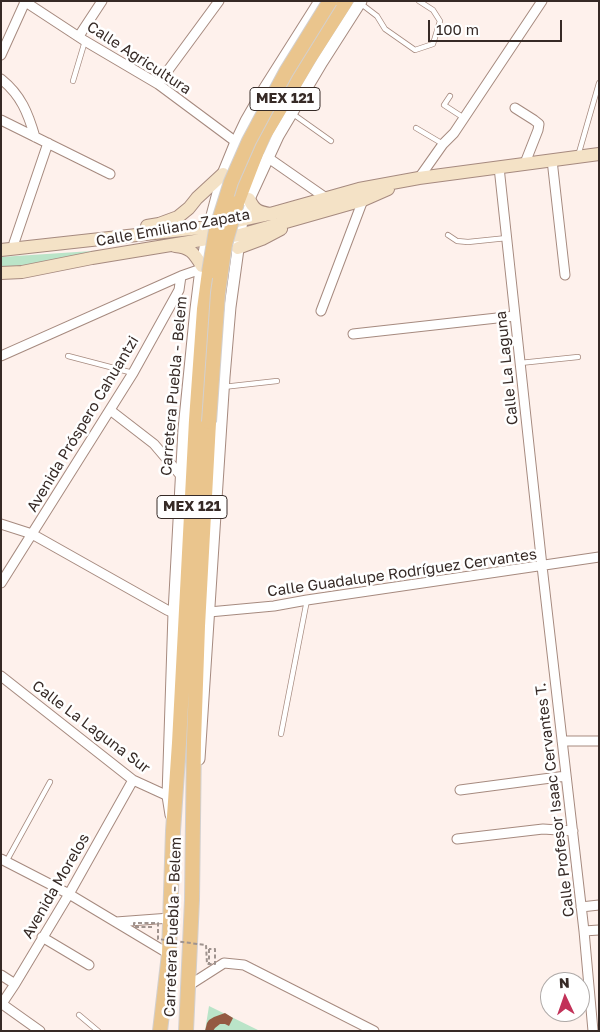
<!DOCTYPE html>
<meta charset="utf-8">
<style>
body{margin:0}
#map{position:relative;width:600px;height:1032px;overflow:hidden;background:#fef1ec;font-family:"Golos Text",sans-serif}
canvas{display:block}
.frame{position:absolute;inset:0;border:2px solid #362a26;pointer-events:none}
.north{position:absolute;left:540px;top:972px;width:50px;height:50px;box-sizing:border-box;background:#fff;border:1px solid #afaaa8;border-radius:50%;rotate:357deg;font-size:14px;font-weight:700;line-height:20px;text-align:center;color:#362a26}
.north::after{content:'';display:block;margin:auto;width:18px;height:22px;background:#c23259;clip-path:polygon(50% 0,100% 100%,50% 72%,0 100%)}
.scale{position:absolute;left:428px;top:20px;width:134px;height:22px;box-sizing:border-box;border:2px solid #362a26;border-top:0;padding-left:6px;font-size:15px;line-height:18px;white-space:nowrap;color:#362a26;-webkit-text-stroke:4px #fff;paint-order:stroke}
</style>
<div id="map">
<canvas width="600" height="1032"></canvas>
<div class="frame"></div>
<div class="north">N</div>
<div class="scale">100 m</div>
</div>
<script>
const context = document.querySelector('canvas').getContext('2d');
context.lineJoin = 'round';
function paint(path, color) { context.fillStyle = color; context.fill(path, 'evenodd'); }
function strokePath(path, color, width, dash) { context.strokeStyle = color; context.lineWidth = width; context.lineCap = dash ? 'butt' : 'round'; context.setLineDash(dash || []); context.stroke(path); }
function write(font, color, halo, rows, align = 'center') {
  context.font = font + ' "Golos Text",sans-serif'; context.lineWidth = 5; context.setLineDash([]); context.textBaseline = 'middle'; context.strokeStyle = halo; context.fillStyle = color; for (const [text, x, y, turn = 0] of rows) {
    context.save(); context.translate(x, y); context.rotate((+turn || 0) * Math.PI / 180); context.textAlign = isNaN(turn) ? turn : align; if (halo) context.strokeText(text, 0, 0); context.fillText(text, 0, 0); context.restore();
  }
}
const green = new Path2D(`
 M107,250L26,267L1,268V257Z
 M209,1006L260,1031H205Z`);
const building = new Path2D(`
 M225,1013L233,1018L229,1026L225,1024H220L215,1028L213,1031H205L207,1023L209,1020L214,1017Z`);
const path = new Path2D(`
 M209,949V963`);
const service = new Path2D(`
 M360,3L377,16L385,29L415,50L433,44L440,21L433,10L419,1
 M73,81L85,41
 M450,96L444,105L464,118
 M293,114L331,141
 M416,128L443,144
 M578,156L599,83
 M448,235L457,241L468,242L507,238
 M68,356L133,373
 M520,363L578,357
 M223,387L277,381
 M281,734L307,600
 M6,862L50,782
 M79,1015L98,1031`);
const minor = new Path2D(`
 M24,1L85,41L158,84L236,142
 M79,36L102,1
 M1,55L25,2
 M1,79C21,95 28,113 35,137
 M158,84L219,1
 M515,108L534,120L539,124L538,130L525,163
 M1,120L110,174
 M267,157L326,198
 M552,160L565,275
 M499,167L542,566L584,931L593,1031
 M419,178L443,144L454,133L542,1
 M14,243L48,143
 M321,311L363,200
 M353,334L515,316
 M1,356L181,276L201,269
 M110,410L154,444L182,477
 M1,524L32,534L167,610L174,613
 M1,583L133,373L179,290L181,276
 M209,612L274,606L307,600L599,557
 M1,676L133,780L168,796
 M562,741H599
 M460,790L566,776
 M457,839L543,829L573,831
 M1,859L69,894L169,954
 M581,907L599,905
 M116,922L170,918
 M584,931L599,930
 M42,937L89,965
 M1,975L15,984
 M188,986L224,963L244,965L374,1031
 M2,1004L40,1031
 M1,1005L15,984L69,894L133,780`);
const tertiary = new Path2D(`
 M199,759L224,377L230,307L242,220L249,199L278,136L322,62L361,1
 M171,815L168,796L174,613L184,429L196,309L201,269L209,227L223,174L236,142L246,121L265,88L320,1`);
const secondary = new Path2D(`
 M249,199C254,210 258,212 270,214
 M147,226L159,224L178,217L189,208L197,198L223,174
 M175,246C190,247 194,253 202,266
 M238,248L262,239L281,229
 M1,250L209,227L270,214L359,189L419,178L599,154
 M1,273L22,272L92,258L207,239L240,235L363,200L388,189`);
const primary = new Path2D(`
 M237,203L255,156L263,137L309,59L346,1
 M160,1031L169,954L173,831L179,743L196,420L204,309L209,272
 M186,1031L192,900L194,741L198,626L209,422`);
const pathBridge = new Path2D(`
 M152,927H134V923H158V939L206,945L207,964H215V949H209`);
const primaryBridge = new Path2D(`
 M209,272L216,230L231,182L249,141L286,72L330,1
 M209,422L218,293L225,244L237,203`);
const shields = [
 [285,99,70],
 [192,507,70]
];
const shieldNames = [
 ["MEX 121",285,99],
 ["MEX 121",192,507]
];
const streetNames = [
 ["Calle Agricultura",139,58,33],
 ["Calle Emiliano Zapata",173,228,-10],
 ["Calle La Laguna",507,368,-96],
 ["Carretera Puebla - Belem",174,386,-85],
 ["Avenida Próspero Cahuantzi",83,424,-59],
 ["Calle Guadalupe Rodríguez Cervantes",402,573,-8],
 ["Calle La Laguna Sur",91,727,37],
 ["Calle Profesor Isaac Cervantes T.",555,800,-97],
 ["Avenida Morelos",56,886,-60],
 ["Carretera Puebla - Belem",173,927,-88]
];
paint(green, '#bae4c8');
paint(building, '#945a42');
strokePath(service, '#a68a7f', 6);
strokePath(minor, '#a68a7f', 11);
strokePath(tertiary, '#a68a7f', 13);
strokePath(secondary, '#a68a7f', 14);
strokePath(primary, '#d3d0cf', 16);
strokePath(path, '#9f938e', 2, [4, 2.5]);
strokePath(service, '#fff', 4.5);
strokePath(minor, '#fff', 9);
strokePath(tertiary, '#fff', 11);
strokePath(secondary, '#f4e2c6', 12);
strokePath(primary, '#eac58d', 14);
strokePath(primaryBridge, '#d3d0cf', 16, []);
strokePath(pathBridge, '#9f938e', 2, [4, 2.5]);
strokePath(primaryBridge, '#eac58d', 14);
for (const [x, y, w] of shields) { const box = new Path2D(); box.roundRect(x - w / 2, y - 11.5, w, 23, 4); context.fillStyle = '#fff'; context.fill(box); strokePath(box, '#362a26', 1); }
write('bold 14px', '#362a26', null, shieldNames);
write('15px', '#362a26', '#fff', streetNames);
</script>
